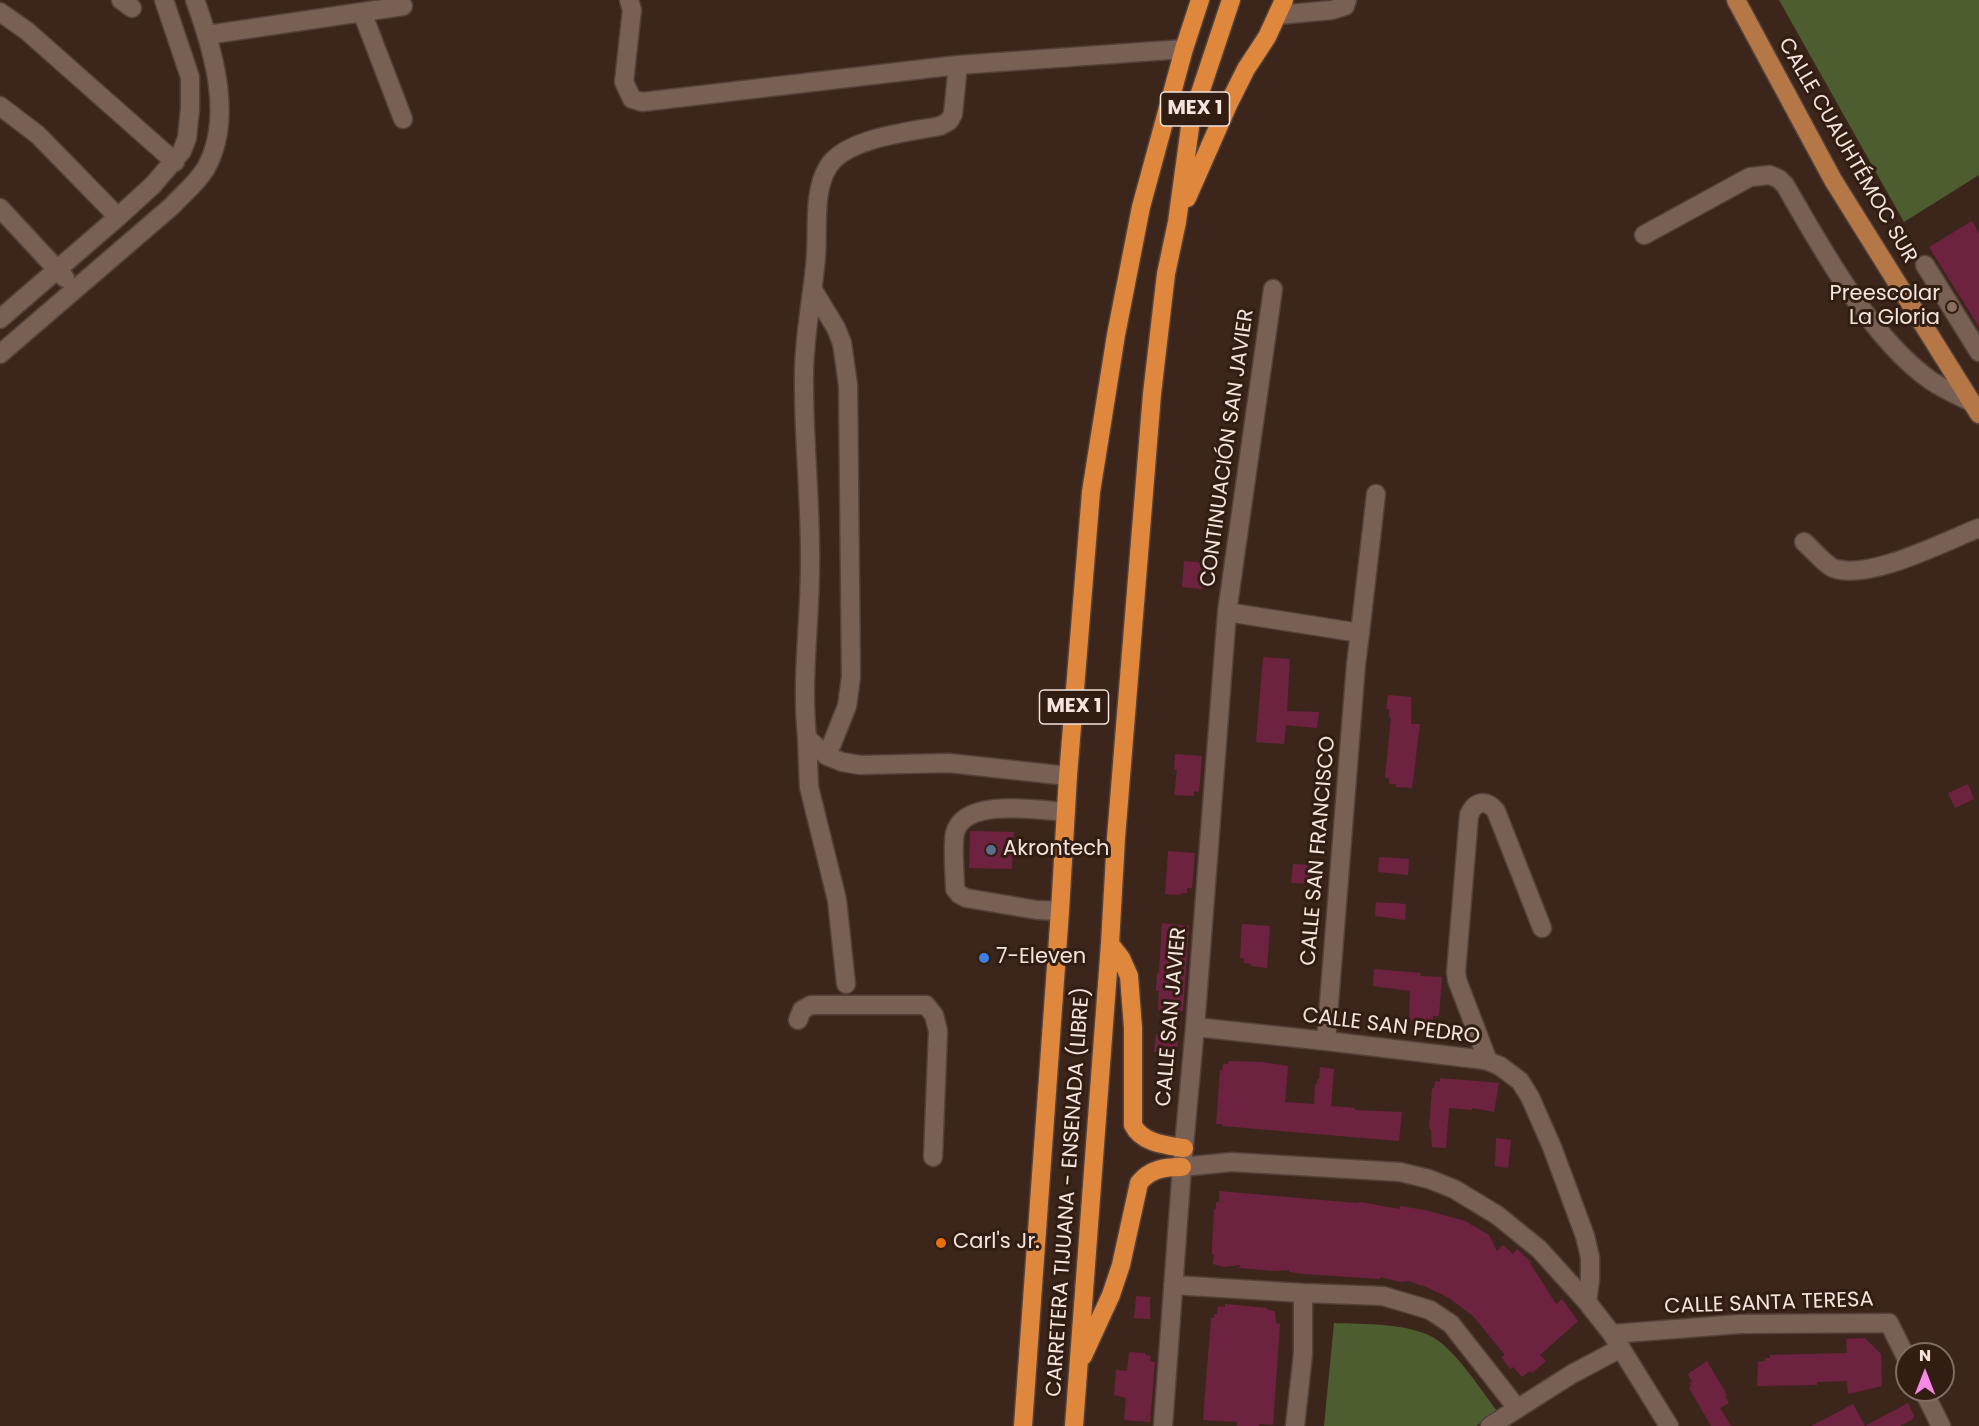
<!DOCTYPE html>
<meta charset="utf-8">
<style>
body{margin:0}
#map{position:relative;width:1979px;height:1426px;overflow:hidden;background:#3c261c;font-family:Poppins,sans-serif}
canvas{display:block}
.north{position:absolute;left:1895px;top:1342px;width:60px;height:60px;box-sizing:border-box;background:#321d13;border:2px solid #7f6d64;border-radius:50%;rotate:0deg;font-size:16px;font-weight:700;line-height:24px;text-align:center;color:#f3e4dd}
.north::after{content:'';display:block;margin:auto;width:21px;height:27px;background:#f987e8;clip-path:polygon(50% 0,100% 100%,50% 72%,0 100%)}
</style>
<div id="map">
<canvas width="1979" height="1426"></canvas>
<div class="north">N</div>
</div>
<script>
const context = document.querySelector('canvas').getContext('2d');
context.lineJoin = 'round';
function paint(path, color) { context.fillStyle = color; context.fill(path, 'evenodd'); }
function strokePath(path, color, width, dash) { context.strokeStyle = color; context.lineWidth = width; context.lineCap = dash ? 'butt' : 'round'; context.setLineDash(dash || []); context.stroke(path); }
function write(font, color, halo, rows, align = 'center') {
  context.font = font + ' Poppins,sans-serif'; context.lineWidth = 6; context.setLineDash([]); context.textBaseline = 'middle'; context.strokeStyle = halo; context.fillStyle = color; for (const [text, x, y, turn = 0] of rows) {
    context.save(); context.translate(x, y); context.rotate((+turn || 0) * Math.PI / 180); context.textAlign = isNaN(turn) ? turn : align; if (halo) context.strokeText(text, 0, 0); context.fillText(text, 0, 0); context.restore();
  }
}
const green = new Path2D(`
 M1779,0H1979V175L1904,222Z
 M1334,1323C1363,1324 1409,1323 1434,1338C1456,1351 1481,1390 1497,1411L1476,1426H1324Z`);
const building = new Path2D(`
 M1972,221L1979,233V327L1929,247Z
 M1184,561L1205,563L1202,589L1182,587Z
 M1263,657L1290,659L1287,711L1319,712L1317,728L1286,725L1284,744L1256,742Z
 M1388,695L1411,697V724H1420L1412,788L1396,787V784H1389V778H1385L1391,717H1389V709H1386Z
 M1175,754L1202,756L1199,792L1194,791V796L1174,795L1177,770H1174Z
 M1968,784L1974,799L1955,808L1948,793Z
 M970,831L1014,832L1012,869L969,868Z
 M1168,851L1195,853L1192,888H1187V893H1181L1180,895L1165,894Z
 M1379,857L1409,859L1408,875L1378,872Z
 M1293,864L1312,865L1310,884L1291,883Z
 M1376,902L1406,904L1405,920L1375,916Z
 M1162,923L1189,926L1183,1011L1158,1010L1159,991H1156L1157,973H1159Z
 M1242,924L1270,926L1267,968L1251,966V964L1244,963V958H1240Z
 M1374,969L1421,973L1420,976L1442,977L1439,1016H1433V1021L1409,1020L1410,991L1373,986Z
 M1156,1034L1178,1035L1177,1052L1171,1051L1170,1053L1154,1052Z
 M1229,1061L1262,1062L1288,1066L1285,1102L1314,1104L1315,1084L1317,1085V1079H1319L1320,1067L1334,1069L1331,1106L1355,1108V1110L1402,1112L1399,1141L1222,1126L1223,1124H1216L1220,1070L1222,1071L1223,1064H1228Z
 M1440,1078L1499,1083L1494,1112L1472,1108V1110L1449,1108L1446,1148L1432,1147L1431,1130L1429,1129L1432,1088H1434L1435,1081L1440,1082Z
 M1496,1138L1511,1140L1508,1168L1495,1166Z
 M1219,1191L1356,1203L1361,1202L1399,1209L1400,1206L1425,1210L1465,1221L1489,1235L1497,1251L1503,1245L1513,1254L1517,1249L1531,1262L1530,1263L1556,1304L1562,1299L1578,1321L1540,1355L1546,1361L1532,1373L1530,1371L1522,1377L1513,1367L1510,1369L1501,1357L1505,1355L1473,1316L1449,1298L1422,1285V1286L1409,1281L1401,1282L1380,1277V1279L1304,1274L1289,1272V1270L1274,1271L1239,1268L1240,1265L1224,1267L1213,1264L1214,1254H1212V1247L1214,1209H1216V1202H1219Z
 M1136,1296L1150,1297V1319L1134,1318Z
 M1225,1304L1267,1308V1310L1275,1311L1276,1323L1280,1324L1273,1425L1259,1424V1426H1237V1422L1203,1420L1211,1318H1214V1314H1217L1218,1306L1225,1307Z
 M1865,1338L1881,1354L1882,1386L1848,1394L1847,1381L1817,1382V1385L1757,1386L1758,1362L1765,1361V1358H1770V1355L1847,1353L1846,1339Z
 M1129,1352L1145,1353V1355L1151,1356L1150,1361L1155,1362L1150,1422L1124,1420L1126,1398L1114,1395L1116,1370L1127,1371Z
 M1707,1361L1727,1395L1725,1396L1729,1403L1720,1408L1731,1426H1711L1689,1388L1691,1386L1689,1383L1692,1382L1688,1374Z
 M1908,1403L1914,1416L1913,1419L1900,1426H1865Z
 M1853,1404L1865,1426H1811L1838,1412Z`);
const minor = new Path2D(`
 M121,0L132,8
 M629,0L632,10L624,82L632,99L642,102L958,65
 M0,12L27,31L175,162
 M362,12L403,119
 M1278,15L1332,10L1345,6L1347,0
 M207,35L403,6
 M0,106L38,135L118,217
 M0,208L65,278
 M1644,235L1750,177L1770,175L1779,179L1785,185C1822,249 1870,337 1930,380C1943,389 1957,395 1971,402
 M1925,265L1979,352
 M813,290L836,328L842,343L848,385L851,677L847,706L827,756
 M0,319L118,217L153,185L182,151L187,138L190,109V77L164,0
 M0,354L172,206C183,194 197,183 206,168C234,117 213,50 195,0
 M1804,542C1812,549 1827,567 1836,569C1873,579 1943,542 1979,528
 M1227,612L1360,633L1356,664L1326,1041
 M1360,633L1376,494
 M807,738L809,787L837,900L846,984
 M1068,776L949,763L860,765L842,762L827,756L807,738C801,678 810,624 810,565C811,501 803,438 804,374C804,335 813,295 816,256C818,228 813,191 828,167C845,138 910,132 940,126L949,121L953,114L958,65L1184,49
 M1060,911L1037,910L966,898L959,894L955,889C955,874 952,846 955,833C964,797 1039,810 1066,812
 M798,1020L802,1010L811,1005H926L934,1015L938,1031L933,1157
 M1195,1027L1326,1041L1477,1059L1488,1061L1500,1066L1520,1081L1530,1097L1552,1147L1585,1236L1590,1257V1280L1587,1302
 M1488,1061L1457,980L1456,972L1469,815C1475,801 1486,799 1496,811L1542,928
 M1182,1167L1231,1162L1400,1172L1429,1179L1454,1189L1497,1215L1539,1249L1587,1302L1612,1334L1669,1426
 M1173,1285L1303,1293L1383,1296L1430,1310L1451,1324L1517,1408
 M1612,1334L1740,1324L1889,1323L1907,1359
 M1923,1390L1941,1426
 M1163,1426L1182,1167L1195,1027L1227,612L1273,289
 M1295,1426L1303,1354V1293
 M1490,1426L1572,1374L1621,1348`);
const major = new Path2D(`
 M1736,0L1833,180L1979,414`);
const highway = new Path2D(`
 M1187,198L1228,105L1246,69L1267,37L1284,0
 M1110,944L1121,958L1129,976L1133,1028V1125C1142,1143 1165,1145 1184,1148
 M1083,1356L1111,1295L1121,1265L1139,1183C1150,1169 1164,1167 1182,1167
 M1023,1426L1060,911L1068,776L1091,492L1116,335L1141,207L1184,49L1200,0
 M1074,1426L1110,944L1116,838L1152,394L1166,274L1177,222L1191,120L1231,0`);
const markers = [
 [1952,307,6,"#8d6e63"],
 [991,850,6,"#5c6f8a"],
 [984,958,6,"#3f7fe0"],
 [941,1243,6,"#e8710a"]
];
const shields = [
 [1195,109,69],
 [1074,707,69]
];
const shieldNames = [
 ["MEX 1",1195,109],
 ["MEX 1",1074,707]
];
const streetNames = [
 ["CALLE CUAUHTÉMOC SUR",1847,151,60],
 ["CONTINUACIÓN SAN JAVIER",1228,448,-82],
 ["CALLE SAN FRANCISCO",1319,851,-85],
 ["CALLE SAN JAVIER",1172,1017,-85],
 ["CALLE SAN PEDRO",1391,1027,7],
 ["CARRETERA TIJUANA - ENSENADA (LIBRE)",1069,1192,-86],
 ["CALLE SANTA TERESA",1769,1304,-2]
];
const poiNames = [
 ["Preescolar",1940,295,"right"],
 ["La Gloria",1940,319,"right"],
 ["Akrontech",1003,850],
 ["7-Eleven",996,958],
 ["Carl's Jr.",953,1243]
];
paint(green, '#4e5d30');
paint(building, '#6d2340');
strokePath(minor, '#54423a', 21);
strokePath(major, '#54423a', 21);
strokePath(highway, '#54423a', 21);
strokePath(minor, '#796054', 18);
strokePath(major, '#b67746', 18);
strokePath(highway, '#df873d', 18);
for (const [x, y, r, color] of markers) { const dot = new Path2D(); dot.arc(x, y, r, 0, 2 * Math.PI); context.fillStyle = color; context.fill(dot); strokePath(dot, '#321d13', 2); }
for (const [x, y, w] of shields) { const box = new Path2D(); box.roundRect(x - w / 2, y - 17, w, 34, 4.5); context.fillStyle = '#321d13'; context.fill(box); strokePath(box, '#f3e4dd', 1.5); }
write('bold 20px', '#f3e4dd', null, shieldNames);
write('21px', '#f3e4dd', '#321d13', streetNames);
write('21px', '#f3e4dd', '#321d13', poiNames, 'left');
</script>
